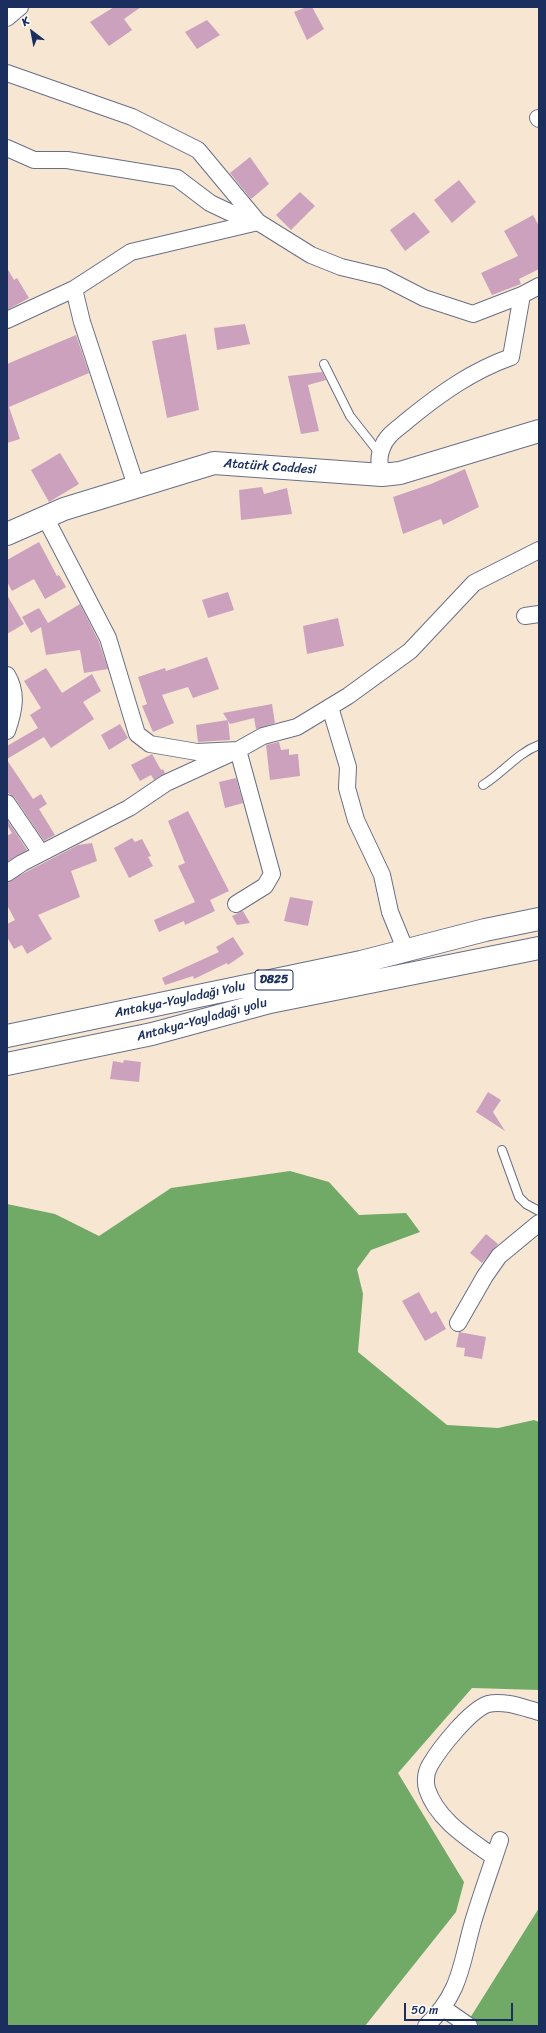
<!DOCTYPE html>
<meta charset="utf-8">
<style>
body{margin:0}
#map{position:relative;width:546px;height:2033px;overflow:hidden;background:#f7e7d2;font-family:Sriracha,sans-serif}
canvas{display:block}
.frame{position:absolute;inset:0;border:8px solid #1b2f5e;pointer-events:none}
.north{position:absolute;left:12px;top:12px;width:40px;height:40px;-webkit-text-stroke:3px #fff;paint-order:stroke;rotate:328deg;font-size:11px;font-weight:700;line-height:16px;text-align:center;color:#1b2f5e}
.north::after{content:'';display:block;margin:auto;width:14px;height:18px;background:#1b2f5e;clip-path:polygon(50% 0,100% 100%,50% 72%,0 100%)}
.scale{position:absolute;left:404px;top:2003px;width:109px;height:18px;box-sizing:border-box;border:2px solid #1b2f5e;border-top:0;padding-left:5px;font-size:12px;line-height:14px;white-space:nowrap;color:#1b2f5e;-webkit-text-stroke:3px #fff;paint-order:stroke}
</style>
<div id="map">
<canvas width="546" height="2033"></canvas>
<div class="frame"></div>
<div class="north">K</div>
<div class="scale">50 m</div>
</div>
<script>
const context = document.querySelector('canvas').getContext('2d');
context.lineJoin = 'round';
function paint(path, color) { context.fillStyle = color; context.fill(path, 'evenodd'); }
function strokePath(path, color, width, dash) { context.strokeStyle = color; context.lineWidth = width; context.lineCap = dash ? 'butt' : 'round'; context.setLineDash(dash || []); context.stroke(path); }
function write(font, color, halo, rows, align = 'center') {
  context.font = font + ' Sriracha,sans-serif'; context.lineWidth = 3.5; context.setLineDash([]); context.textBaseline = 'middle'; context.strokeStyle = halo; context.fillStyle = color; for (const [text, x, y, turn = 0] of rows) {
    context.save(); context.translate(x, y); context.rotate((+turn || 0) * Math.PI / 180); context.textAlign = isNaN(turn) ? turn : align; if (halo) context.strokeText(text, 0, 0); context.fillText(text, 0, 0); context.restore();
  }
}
const forest = new Path2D(`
 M290,1171L329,1182L359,1215L406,1213L420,1232L371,1250L357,1269L363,1294L358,1352L447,1425L498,1428L534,1420L539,1422V1690L472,1688L398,1773L464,1882L456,1912L365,2026H7V1204L55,1214L99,1236L171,1188Z
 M539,1908V2026H465Z`);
const building = new Path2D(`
 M114,7H141L124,19L132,30L109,46L90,22Z
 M307,7H312L324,29L307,40L294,12Z
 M207,20L220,35L197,49L185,32Z
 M250,157L269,184L251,199L230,173Z
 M459,180L476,202L452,223L434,200Z
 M300,192L315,206L291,230L276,215Z
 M414,212L430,232L405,251L390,230Z
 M533,215L539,226V269L519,279L521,284L492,295L481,273L518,256L504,231Z
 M7,268L14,280L17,278L29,298L7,310Z
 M245,324L250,344L217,350L214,328Z
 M186,334L199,410L167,418L152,341Z
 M76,335L89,373L9,407L20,439L7,443V364Z
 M322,372L326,380L308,385L319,431L301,434L288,376Z
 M60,453L79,484L49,502L31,470Z
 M465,469L479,507L443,525L441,519L403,534L393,497L431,484Z
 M262,487L264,494L287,488L292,514L241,520L239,490Z
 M39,542L57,576L59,575L66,587L45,599L34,579L12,591L7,582V560Z
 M228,592L234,610L208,618L202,600Z
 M7,595L24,624L7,634Z
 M80,604L99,642L108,669L84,673L80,650L46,655L41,627L31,633L22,617L39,608L48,623Z
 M338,618L344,646L307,654L303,626Z
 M207,657L219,689L193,698L188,687L162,695L174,723L153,732L142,706L147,704L138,677L165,668L166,671Z
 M46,668L62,693L92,674L101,691L83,702L94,719L51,748L44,737L7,759V746L38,728L30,715L41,708L24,681Z
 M272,704L275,723L256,729L254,718L230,724L223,713Z
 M228,720L230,740L198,742L196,725Z
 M120,724L128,738L109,750L101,735Z
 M279,742L281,750L289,749V755L298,754L300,776L270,780L266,745Z
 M152,754L161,770L163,769L165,773L154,780L151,775L140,781L131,765Z
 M7,760L33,799L41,794L47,804L39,809L55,835L44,841L15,798L7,792Z
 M236,778L243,803L225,808L219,782Z
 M188,811L229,891L210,900L215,911L185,925L184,921L159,932L154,920L195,902L178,866L185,863L168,821Z
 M8,821L27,850L7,862V836L12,833L7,825Z
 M132,838L135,842L142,839L151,856L148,857L153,866L129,878L114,848Z
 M92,843L97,861L71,871L80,897L38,915L52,939L27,954L22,945L14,949L7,937V924L15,920L7,905V882L78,845Z
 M290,897L313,901L308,926L284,921Z
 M243,911L250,923L237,925L232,916Z
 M233,937L244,954L228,965L227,963L194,979L193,976L165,985L162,978L219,952L216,947Z
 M124,1060L141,1062L139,1082L110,1079L113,1061L123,1063Z
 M488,1092L501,1100L493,1112L505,1131L476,1112Z
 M486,1234L498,1244L482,1263L470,1253Z
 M419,1292L431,1314L436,1311L446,1329L425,1341L402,1301Z
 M459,1332L486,1337L482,1359L464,1356L465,1348L456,1347Z`);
const service = new Path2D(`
 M324,364L350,416L380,454
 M483,785C503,773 517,753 539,745
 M502,1150L519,1197L526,1204L539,1211`);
const minor = new Path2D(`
 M7,18L20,7
 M7,73L132,117L198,150L258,222L311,255L341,267L383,277L424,298L473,314L522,295L539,286
 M538,118L539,119
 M7,148L34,160H67L177,178L210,203L252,223
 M74,289L82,322L136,486
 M7,320L74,289L131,252L258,222
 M382,475C379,466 378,457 382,448C386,435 399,428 409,419C441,393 472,371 511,357L522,295
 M45,517L108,638L137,734L150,744L197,752L238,750L263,736L297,727L348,696L410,651L474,583L539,550
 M525,616L539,614
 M7,675C18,693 14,711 7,731
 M330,707L348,767L347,788L356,820L382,875L390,912L406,951
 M7,803L41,853
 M7,873L22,863L129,808L166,783L238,750L272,874L265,886L236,904
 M458,1323L485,1276L499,1256L539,1223
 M494,1857C469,1839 437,1820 427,1789C425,1781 426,1772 430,1765C440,1748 470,1710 488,1704C504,1700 524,1708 539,1712
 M443,2008L469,2026
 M426,2026C461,1993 461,1964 473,1922C481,1895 491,1868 500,1840`);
const secondary = new Path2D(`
 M7,534L64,509L214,463L382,475L400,473L539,431`);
const trunk = new Path2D(`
 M7,1036L361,962L485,930L539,919
 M7,1064L152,1034L270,1002L539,948`);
const shields = [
 [274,980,38]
];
const shieldNames = [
 ["D825",274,980]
];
const streetNames = [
 ["Atatürk Caddesi",270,467,4],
 ["Antakya-Yayladağı Yolu",180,1000,-12],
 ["Antakya-Yayladağı yolu",202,1020,-15]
];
paint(forest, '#71a967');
paint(building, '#cba1bd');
strokePath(service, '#686f87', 10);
strokePath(minor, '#686f87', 18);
strokePath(secondary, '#686f87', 24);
strokePath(trunk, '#686f87', 24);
strokePath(service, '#fff', 8);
strokePath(minor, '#fff', 16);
strokePath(secondary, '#fff', 22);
strokePath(trunk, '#fff', 22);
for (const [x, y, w] of shields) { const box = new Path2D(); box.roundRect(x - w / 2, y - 10, w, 20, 3); context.fillStyle = '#fff'; context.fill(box); strokePath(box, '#1b2f5e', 1); }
write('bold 12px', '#1b2f5e', null, shieldNames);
write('13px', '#1b2f5e', '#fff', streetNames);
</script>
